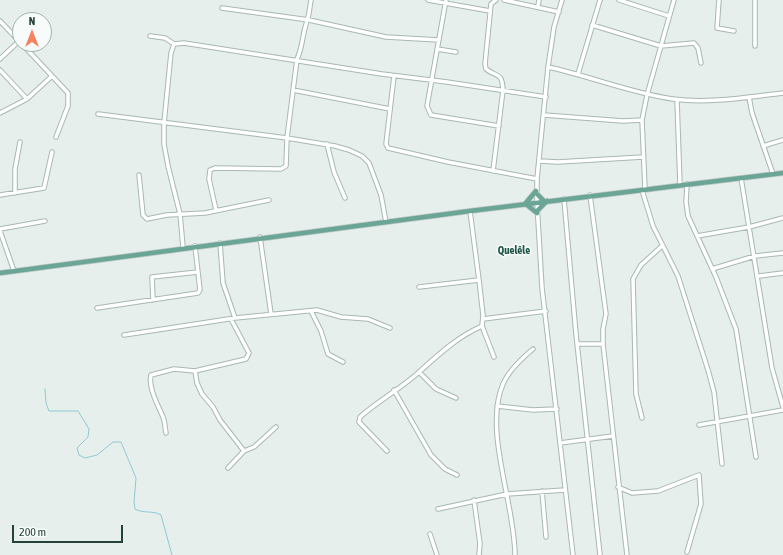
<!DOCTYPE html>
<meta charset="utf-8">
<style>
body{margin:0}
#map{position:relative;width:783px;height:555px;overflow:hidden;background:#e6efeb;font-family:"Asap Condensed",sans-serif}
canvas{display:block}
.north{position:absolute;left:12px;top:12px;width:40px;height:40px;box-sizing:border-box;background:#f7fbf9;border:1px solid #a3b1ad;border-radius:50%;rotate:0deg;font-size:11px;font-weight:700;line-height:16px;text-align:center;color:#24423a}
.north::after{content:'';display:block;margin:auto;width:14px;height:18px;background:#f4845f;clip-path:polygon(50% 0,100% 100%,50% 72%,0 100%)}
.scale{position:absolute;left:12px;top:525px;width:111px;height:18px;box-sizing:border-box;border:2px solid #24423a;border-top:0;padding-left:5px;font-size:12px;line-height:14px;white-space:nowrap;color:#24423a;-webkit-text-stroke:3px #f7fbf9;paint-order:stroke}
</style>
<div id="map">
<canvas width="783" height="555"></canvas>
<div class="north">N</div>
<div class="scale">200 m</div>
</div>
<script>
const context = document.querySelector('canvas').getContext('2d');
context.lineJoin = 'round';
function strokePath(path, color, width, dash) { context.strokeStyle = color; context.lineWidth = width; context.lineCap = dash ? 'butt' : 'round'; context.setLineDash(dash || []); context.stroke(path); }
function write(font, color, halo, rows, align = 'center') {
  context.font = font + ' "Asap Condensed",sans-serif'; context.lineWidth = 3; context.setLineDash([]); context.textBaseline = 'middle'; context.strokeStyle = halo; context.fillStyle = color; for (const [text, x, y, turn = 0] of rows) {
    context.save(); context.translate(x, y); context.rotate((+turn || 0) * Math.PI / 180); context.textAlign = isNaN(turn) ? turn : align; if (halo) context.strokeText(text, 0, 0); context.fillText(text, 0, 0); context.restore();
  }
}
const stream = new Path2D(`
 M45,389L46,403L49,411H78L89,429L88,437L77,448L79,455L85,458L97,455L113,442H121L136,478L134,502L135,509C144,514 153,510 161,515L172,555`);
const minor = new Path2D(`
 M428,0L490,11
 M446,0L427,106L431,115L499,126
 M504,0L559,12
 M562,0L554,27L548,67L537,179V203L542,288L573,555
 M619,0L669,16
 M719,0L717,28L734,31
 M755,0V46
 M538,6L539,0
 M222,8L309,20L386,37L439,40
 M0,21L20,42
 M592,25L661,46L694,43L698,48L701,63
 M150,36L165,38L174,44
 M22,44L68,93V106L56,137
 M174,44L184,43L382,74L447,82L546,97
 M174,44L171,53L164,123V144L168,166L180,214L183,247
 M437,49L456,52
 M0,59L19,41
 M548,67C590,76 630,93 673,99C708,104 748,97 783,93
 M0,70L27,99
 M578,74L600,0
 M394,76L386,144L388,148L448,162L537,179
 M293,90L390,109
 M749,97L752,113L773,174
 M677,100L680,185
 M0,113L27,99L52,76
 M98,114L287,138L335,146L349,150L362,156L369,163L381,195L386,222
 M544,115L623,121L642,120
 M327,144L334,172L345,198
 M763,146L783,140
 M539,161L558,162L643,157
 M493,171L503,90C502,71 497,78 486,69L485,64L491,4L496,0
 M139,175L143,215L147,219L167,215L205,213L269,200
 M741,178L772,368L783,407
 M687,184L686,202L688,216L716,277L736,329L756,457
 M645,189L642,120L647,95L674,0
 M642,190L653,226L678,276L708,370L714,392L722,464
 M15,193V169L20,142
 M0,195L44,188L52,152
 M590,195L606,314L603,329V344L627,555
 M564,199L576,334L600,555
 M216,210L209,179L210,170L215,168L281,169L286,166L287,138L297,59C302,49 302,39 305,28C308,19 310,10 311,0
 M0,229L45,221
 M0,231L14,271
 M697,236L749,227L783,218
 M260,237L271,314
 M220,243L223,283L235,318
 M712,269L755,256L783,253
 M759,276L783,273
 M419,287L479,280
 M153,300L152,277L198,272
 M97,308L198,293L200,290L195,246
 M311,311L321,331L328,354L343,362
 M483,319L546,311
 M482,326L494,357
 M124,335L235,318L317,310L341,317L368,319L390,328
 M577,344H603
 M419,372L436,389L456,398
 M394,390L431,455L445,469L457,475
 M497,406L533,410L557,409
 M642,418L636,394L633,279L641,265L662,246
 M699,425L783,410
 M166,433C165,428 165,422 163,417C158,405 148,388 151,375L174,369L195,371
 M560,443L613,436
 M244,451L254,447L276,427
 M387,451L359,422L360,417C378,401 400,389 418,373C438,355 457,337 482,326L483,315L479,280L470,211
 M228,468L244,451L220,420L213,407L202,394L197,383L195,371L246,359L249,353L231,319
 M618,487L632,493L658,491L699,475L701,504L687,552
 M542,491L546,537
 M474,500L480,544L479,555
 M438,509L507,494L565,490
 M430,534L437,555
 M515,555C515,504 483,430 503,384C509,370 521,359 533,349`);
const major = new Path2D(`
 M536,193L545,202
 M525,204L536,191
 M526,204L537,213
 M537,211L547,201
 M0,273L470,211L783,173`);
const neighbourhoodNames = [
 ["Quelêle",514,251]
];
strokePath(stream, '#8ec9d4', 1);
strokePath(minor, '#a8b8b2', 5.5);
strokePath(major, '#c2cac8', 6);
strokePath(minor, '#fff', 3.5);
strokePath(major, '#6aa596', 4.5);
write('bold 11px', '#1f5548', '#f7fbf9', neighbourhoodNames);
</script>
